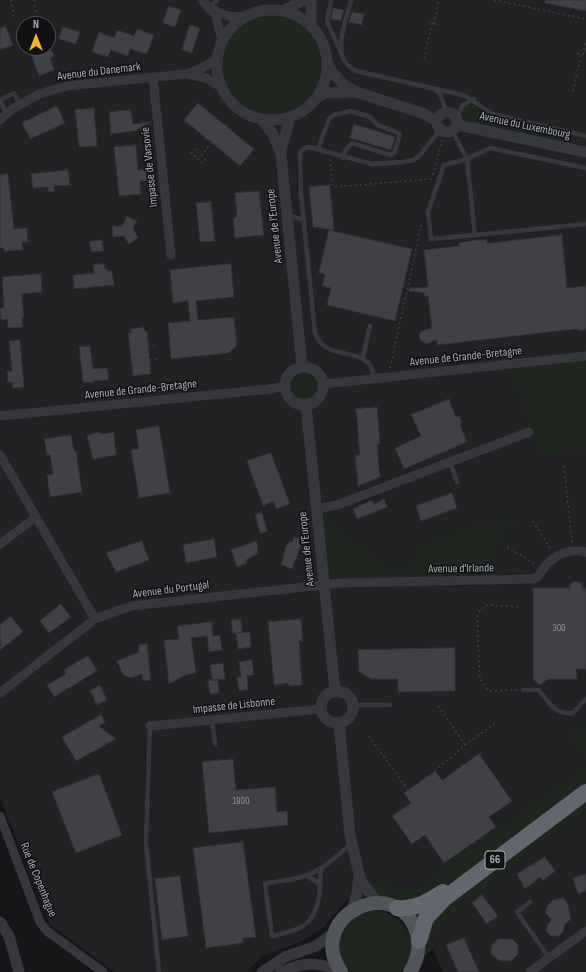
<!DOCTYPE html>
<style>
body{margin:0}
#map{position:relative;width:586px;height:972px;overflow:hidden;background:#161618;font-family:"Sofia Sans Condensed",sans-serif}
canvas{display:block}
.north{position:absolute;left:16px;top:16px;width:40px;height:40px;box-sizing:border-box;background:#111113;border:1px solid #4d4f55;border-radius:50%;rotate:0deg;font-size:11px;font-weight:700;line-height:16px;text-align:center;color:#a8adb8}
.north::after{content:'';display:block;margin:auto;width:14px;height:18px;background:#f2b134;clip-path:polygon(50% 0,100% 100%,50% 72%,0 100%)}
</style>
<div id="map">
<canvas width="586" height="972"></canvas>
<div class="north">N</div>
</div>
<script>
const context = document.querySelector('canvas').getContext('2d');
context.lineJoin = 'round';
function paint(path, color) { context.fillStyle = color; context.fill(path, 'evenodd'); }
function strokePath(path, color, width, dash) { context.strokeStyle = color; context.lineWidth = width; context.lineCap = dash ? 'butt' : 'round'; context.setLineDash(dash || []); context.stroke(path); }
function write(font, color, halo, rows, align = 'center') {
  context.font = font + ' "Sofia Sans Condensed",sans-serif'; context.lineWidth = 3; context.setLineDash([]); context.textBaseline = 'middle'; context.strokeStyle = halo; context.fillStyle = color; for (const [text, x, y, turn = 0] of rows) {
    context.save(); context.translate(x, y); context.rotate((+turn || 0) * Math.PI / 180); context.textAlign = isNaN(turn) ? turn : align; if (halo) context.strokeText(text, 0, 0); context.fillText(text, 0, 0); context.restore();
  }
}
const built = new Path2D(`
 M0,0H586V775L422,894H385L347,899L323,928L300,942L262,956L247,972H115L50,925L0,797ZM24,24H48V48H24Z
 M586,811V972H443L433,949L443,922L554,834Z`);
const green = new Path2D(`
 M222 65a49 49 0 1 1 98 0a49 49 0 1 1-98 0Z
 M468,105H472L487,119L586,140V146L470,122C465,118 462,114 464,107Z
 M586,356V453L570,452L538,457L507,365Z
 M293 385a11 11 0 1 1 22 0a11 11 0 1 1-22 0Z
 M327,518L391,569L419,561L414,546L473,524L526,518L516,527L512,524L494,551L485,580L324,584L317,519Z
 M586,724V759L564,729L578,730Z
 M586,764V811L554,834L443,922L433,949L415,964V928L378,903L375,881L389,883L409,889L422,884Z
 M376,910C407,916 423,945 401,972H349C326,945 343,915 376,910Z`);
const building = new Path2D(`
 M546,0H586V11L545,3Z
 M169,6L181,10L175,27L163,23Z
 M333,8L344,10L341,21L331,19Z
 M352,12L364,14L362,25L349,22Z
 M190,25L200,28L192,53L182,50Z
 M6,27L13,45L0,50V28Z
 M63,27L80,32L76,44L59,39Z
 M137,29L154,35L147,54L130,49L128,56L111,50L108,57L92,52L99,32L114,38L117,30L134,36Z
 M42,48H46L47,51L51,50L54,56L50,58L54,70L39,76L30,52Z
 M198,103L254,149L240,166L184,120Z
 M57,106L65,123L30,139L22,123Z
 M94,108L97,146L79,147L75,110Z
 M131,110L133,124L151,122L135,131L111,134L109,112Z
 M354,124L395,137L391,150L350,138Z
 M136,145L138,170L146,169L147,181H140L141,194L119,196L114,147Z
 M68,170L70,185L54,186L55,191L48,192V187L33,188L31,174Z
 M8,174L14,229L27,228L28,242H22L23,250L4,251V248H0V175Z
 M330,185L334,230L313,227L309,187Z
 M259,191L264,235L235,238L233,218L237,217L235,193Z
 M211,202L215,241L200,242L196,203Z
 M127,216L137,221L133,228L138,238L129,244L124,236L113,237L112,226H122Z
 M329,230L412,249L395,321L327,305L331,288L322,286L325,274L319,273Z
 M562,235L567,288L586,286V329L582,331L576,329L437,345V340L426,344L420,340L419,335L421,331L432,328L428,296L425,297L424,293L409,291V288L428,287L424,250L459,246V243L475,240H487V243Z
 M102,240L104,251L91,252L89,242Z
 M104,264L105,269H107V271H112L114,285L74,289L73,275L94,273L93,265Z
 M227,264H231L234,297L196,301L198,320L234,317L237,345L229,353L171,359L168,323L190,321L188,301L173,303L170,270Z
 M41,274L42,292L22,294L24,317H22L23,327L8,328L7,319L1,320L0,308H4L2,277Z
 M144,327V331H147L151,374L133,376L128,333H131L130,329Z
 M20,340L24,387L13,388L12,382H8L7,371H12L9,341Z
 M90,346L93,369L107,368L109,380L93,381V383L83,382L79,347Z
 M449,399L456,417L459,416L462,423L460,424L467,442L404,469L395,448L421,436L411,415Z
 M377,407L380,444H377L380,477L358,486L355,455H360L356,409Z
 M159,426L170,493L139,498L131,450L139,449L136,430Z
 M97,432L103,434L114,432L116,455L93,459L87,436Z
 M71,435L74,451H76L82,492L50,497L47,475L53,474L50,454L47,455L44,439Z
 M271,453L290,504L276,509L273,501L263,506L247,461Z
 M452,493L457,508L421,521L416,506Z
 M384,499L387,507L357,519L353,509L372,500L374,504Z
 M262,512L267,531L260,534L255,514Z
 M294,537L300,539L299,544L301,545L292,569L281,565L286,546L290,541L292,542Z
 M214,539L217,557L186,563L183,545Z
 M142,541L149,560L116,572L106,553Z
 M257,541L258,554L246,560L247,563L237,567L231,550Z
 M576,581L582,584V588H586V669H576L577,679H548L540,685L533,679V588H570V584Z
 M61,604L71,617L49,633L40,621Z
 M11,616L23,632L0,650V625Z
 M241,619L242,632L237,633L250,632L251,647L238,649L236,633L233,634L231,620Z
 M301,619L303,641H299L302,685L289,686L288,683L274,685L268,622Z
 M212,622L213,636L220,635L222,650L209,652L207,636L191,638L196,673L186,675L169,684L164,640L179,639L177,626Z
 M147,644L151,680L143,681L142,674L131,678L123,675L117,661L139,652L138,645Z
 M455,648V691L398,692V679H371L359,672L358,650Z
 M88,656L97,671L54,697L47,685L66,674L64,670Z
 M252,660L254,675L247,676L248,690L239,691L237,677H241L239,662Z
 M223,663L225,679L212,680L210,665Z
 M208,680H218L219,693L210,694Z
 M100,685L107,700L97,705L90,691Z
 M101,715L105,722L99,726L116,739L76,761L62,737Z
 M479,754L512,801L489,817L496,827L444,863L425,835L412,844L392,816L411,803L404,793L435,771L442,780Z
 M233,759L236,790L275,787L277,812L287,811L288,825L209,833L202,762Z
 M99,774L122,835L76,853L52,792Z
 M243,842L256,937L243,938V943L206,948L193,848Z
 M545,857L555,871L543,881L540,877L525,889L517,874Z
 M586,874V891L578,894L573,878Z
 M180,876L188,936L162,940L155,879Z
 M482,895L498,916L487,924L472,903Z
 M563,898L568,904L571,919L565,924L563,932L559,936H551L546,931L548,924L552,920L545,912L548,905L553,900Z
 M464,938L479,972H458L446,945Z
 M498,939H512L518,945V954L511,961H500L491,954V946Z`);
const path = new Path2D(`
 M11,0L14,18
 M34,0L36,13
 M494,0L586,19
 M428,22L439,25
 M434,24L439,0
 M577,53L586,55
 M583,55L586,40
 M424,59L432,23
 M573,91L581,54
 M196,149L191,153L203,163L206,158
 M330,159L333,187L432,179
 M198,160L211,143
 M433,175L442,140
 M148,346L156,345
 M150,360L158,359
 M390,368L422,221
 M564,466L572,543
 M533,521L551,550
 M507,547L535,564
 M517,690L489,691L480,679L477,618L480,610L488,605L521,607
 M369,736L408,790
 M465,745L497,722
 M435,771L465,745L437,704`);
const service = new Path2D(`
 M331,0L327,21L341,53
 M351,0C347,17 337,41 343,58C345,64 351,68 356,71L463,95C474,100 482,108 493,114L586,136
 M210,7L217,0
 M435,90L440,93L446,112
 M0,100L14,93L20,104
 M0,100L6,114
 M456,117L463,105L474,99
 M453,132L467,159L475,235L586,224
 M318,149L329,119L334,115L350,111L370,117L378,125L400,134L394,153L390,155L352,143L346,149L343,158
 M288,215L303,220
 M475,235L431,239L428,212L444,165L467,159L490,148L586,168
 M363,357L370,326
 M374,379C372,341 326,366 315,333L301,194L300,153L305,148L309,147L372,164L403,162L414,160L421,154L440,130
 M450,462L457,482
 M523,690H539C549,703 555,715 573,713L586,699
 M353,705H390
 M212,720L215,744
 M150,726L146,842L159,972
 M321,868C320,888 321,919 299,928C291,932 281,934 272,936L265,883C286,881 310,878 327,864C335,858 343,851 351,844
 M306,875L320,884
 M530,902L517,912L549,958`);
const minor = new Path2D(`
 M202,0L216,16L222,41
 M211,8C224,16 233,19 248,15
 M187,74L206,78L222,88
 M153,77L171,255
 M0,120L11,110L39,94L67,86L186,74L200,69L217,59
 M324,384L586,356
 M0,416L270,389L285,386
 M0,455L95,619
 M317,509L337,505L529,432
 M0,544L36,517
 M0,693L95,619L131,606L341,583L533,579L538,577C547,559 565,547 586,552
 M150,726L321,709
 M0,816L40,922L47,931L103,972
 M530,972L586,931`);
const tertiary = new Path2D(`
 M311,0V25
 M217 65a55 55 0 1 1 110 0a55 55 0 1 1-110 0Z
 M283,11L303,0
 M328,64L333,73L345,86L359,93L422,113L437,121
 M315,99L326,93L354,92
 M437 122a10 10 0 1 1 20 0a10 10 0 1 1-20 0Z
 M261,119L273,134L281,154L302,366
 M458,125L586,152
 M281,151C282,141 290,125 289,117
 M285 386a19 19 0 1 1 38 0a19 19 0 1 1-38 0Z
 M306,405L335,691
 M321 707a16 16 0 1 1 32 0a16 16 0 1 1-32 0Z
 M339,723L350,835L359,874L363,884L378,903
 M352,910L357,893L359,874
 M0,922L9,936L19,972
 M262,972L285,957L316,946L335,932
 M281,972C306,961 316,962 341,971`);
const primary = new Path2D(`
 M341,972C304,915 396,873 416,931C421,946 418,959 410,972`);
const motorway = new Path2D(`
 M397,908C415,910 429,901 443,892
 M419,941L426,918L445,898L586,792`);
const numberNames = [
 ["300",559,628],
 ["1900",241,801]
];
const shields = [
 [495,860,20]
];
const shieldNames = [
 ["66",495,860]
];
const streetNames = [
 ["Avenue du Danemark",99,72,-7],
 ["Avenue du Luxembourg",525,126,12],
 ["Impasse de Varsovie",150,167,-96],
 ["Avenue de l'Europe",275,226,-96],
 ["Avenue de Grande-Bretagne",466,357,-6],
 ["Avenue de Grande-Bretagne",141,390,-6],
 ["Avenue de l'Europe",307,549,-96],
 ["Avenue d'Irlande",461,569,-1],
 ["Avenue du Portugal",171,590,-7],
 ["Impasse de Lisbonne",234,706,-6],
 ["Rue de Copenhague",38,880,68]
];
paint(built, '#222225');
paint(green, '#1e261f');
paint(building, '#404145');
strokePath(building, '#303034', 1);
strokePath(path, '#3d3f44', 1.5, [2, 3]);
strokePath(service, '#37383d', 4.5);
strokePath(minor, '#37383d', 9);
strokePath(tertiary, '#37383d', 11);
strokePath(primary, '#53555c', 14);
strokePath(motorway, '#63666e', 16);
write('10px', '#8e929b', null, numberNames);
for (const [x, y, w] of shields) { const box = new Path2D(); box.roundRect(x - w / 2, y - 9, w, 18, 3); context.fillStyle = '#111113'; context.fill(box); strokePath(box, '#a8adb8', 1); }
write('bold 11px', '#a8adb8', null, shieldNames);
write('12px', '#a8adb8', '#111113', streetNames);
</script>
